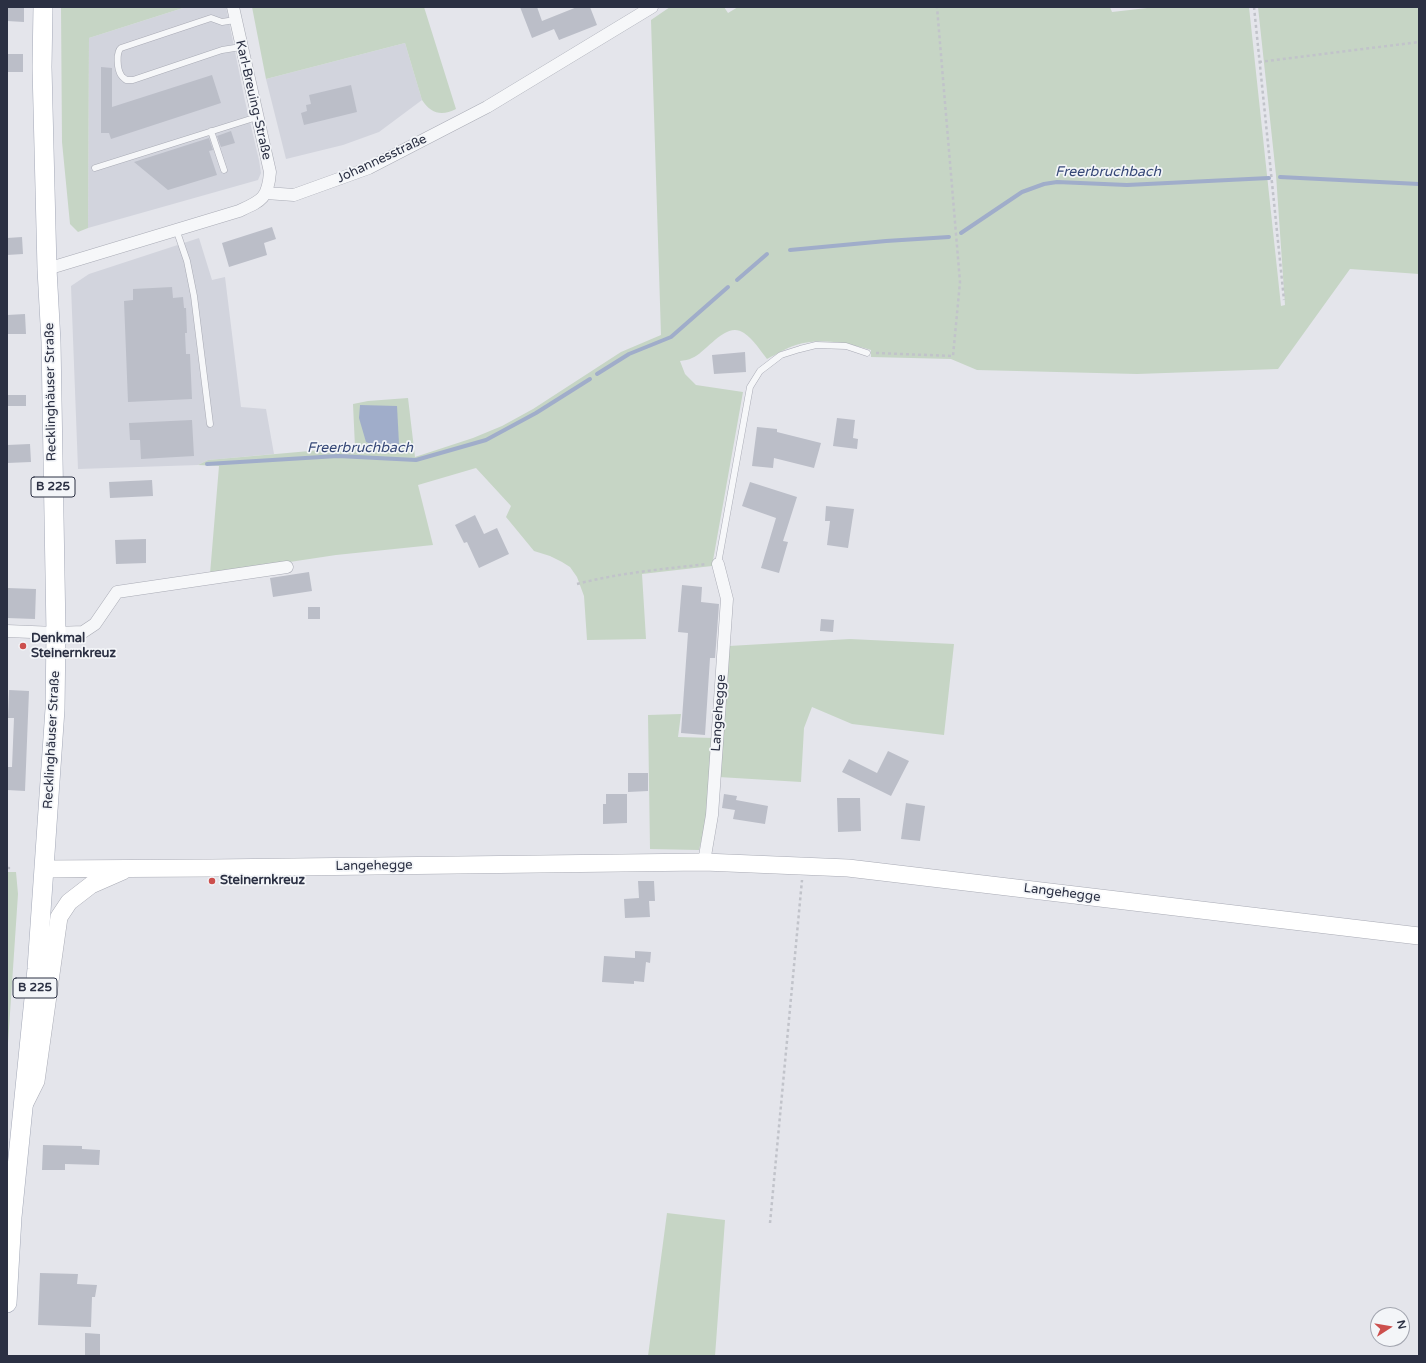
<!DOCTYPE html>
<meta charset="utf-8">
<style>
body{margin:0}
#map{position:relative;width:1426px;height:1363px;overflow:hidden;background:#e4e5eb;font-family:"Varela Round",sans-serif}
canvas{display:block}
.frame{position:absolute;inset:0;border:8px solid #2b3043;pointer-events:none}
.north{position:absolute;left:1370px;top:1307px;width:40px;height:40px;box-sizing:border-box;background:#f3f5f8;border:1px solid #a3a6b0;border-radius:50%;rotate:78deg;font-size:11px;font-weight:700;line-height:16px;text-align:center;color:#2b3043}
.north::after{content:'';display:block;margin:auto;width:14px;height:18px;background:#cc4f4d;clip-path:polygon(50% 0,100% 100%,50% 72%,0 100%)}
</style>
<div id="map">
<canvas width="1426" height="1363"></canvas>
<div class="frame"></div>
<div class="north">N</div>
</div>
<script>
const context = document.querySelector('canvas').getContext('2d');
context.lineJoin = 'round';
function paint(path, color) { context.fillStyle = color; context.fill(path, 'evenodd'); }
function strokePath(path, color, width, dash) { context.strokeStyle = color; context.lineWidth = width; context.lineCap = dash ? 'butt' : 'round'; context.setLineDash(dash || []); context.stroke(path); }
function write(font, color, halo, rows, align = 'center') {
  context.font = font + ' "Varela Round",sans-serif'; context.lineWidth = 3.5; context.setLineDash([]); context.textBaseline = 'middle'; context.strokeStyle = halo; context.fillStyle = color; for (const [text, x, y, turn = 0] of rows) {
    context.save(); context.translate(x, y); context.rotate((+turn || 0) * Math.PI / 180); context.textAlign = isNaN(turn) ? turn : align; if (halo) context.strokeText(text, 0, 0); context.fillText(text, 0, 0); context.restore();
  }
}
const built = new Path2D(`
 M186,7H226L245,101L259,160L261,173L258,180L88,228L89,38Z
 M405,43L422,100L379,132L343,145L286,159L266,79Z
 M199,238L212,280L225,277L241,407L266,409L274,454L208,460L198,465L78,469L71,286L89,274Z`);
const green = new Path2D(`
 M61,7H186L89,38L88,228L78,232L70,224L62,142Z
 M252,7H424L456,109C442,116 431,114 422,100L405,43L266,79Z
 M670,7H724L728,13L738,7H1110L1112,12L1156,7H1249L1281,306L1285,305L1276,175L1258,7H1419V274L1350,269L1278,369L1137,374L977,370L951,359L871,357V350C847,343 820,337 796,345C786,348 777,354 767,359C760,350 754,340 744,333C726,320 707,352 692,358C689,360 684,360 680,361L685,374L696,385L743,392L712,566L642,574L646,639L587,640L584,596L577,577L570,567L562,562L550,556L534,551L506,517L511,506L476,468L418,485L433,545L336,555L210,574L219,466L198,465L208,460L355,447L353,404L368,401L408,398L415,457L473,438L502,426L533,409L621,352L661,335L651,20Z
 M850,639L954,644L944,735L852,724L812,707L804,728L801,782L719,777L729,646Z
 M681,714L678,737L714,738L706,822L699,850L650,849L648,715Z
 M7,872H16L18,894L7,1058Z
 M667,1213L725,1220L715,1356H648Z`);
const water = new Path2D(`
 M360,405L397,406L399,444L373,445L366,442L359,418Z`);
const stream = new Path2D(`
 M1280,177L1419,184
 M961,233L1022,192L1044,184L1057,182L1127,185L1269,178
 M790,250L886,241L949,237
 M737,280L767,254
 M597,374L629,354L671,337L728,287
 M207,464L338,456L416,460L486,440L536,413L590,379`);
const building = new Path2D(`
 M7,7H24V22L7,21Z
 M520,7H537L542,21L577,7H590L597,25L559,40L554,29L532,38Z
 M7,54H23V72H7Z
 M101,67L112,68V107L212,75L221,103L111,139L109,133H101Z
 M351,85L357,112L304,125L301,113L307,111L306,105L311,104L309,95Z
 M231,131L235,143L221,147L217,136Z
 M209,138L213,150L209,151L217,175L168,190L134,162Z
 M272,227L276,239L264,243L267,255L229,267L222,243Z
 M22,237L23,254L7,255V238Z
 M172,287L173,298L183,297L184,308H186L187,333H185L186,354H190L192,399L128,402L124,301L133,300V289Z
 M25,314L26,334H8L7,315Z
 M745,352L746,372L714,374L712,355Z
 M7,395H26V406H7Z
 M837,418L855,420L853,438L858,439L857,449L833,446Z
 M192,420L194,456L141,459L140,440H130L129,423Z
 M757,427L777,429V432L821,443L814,468L774,458L773,468L752,466Z
 M30,444L31,462L7,463V445Z
 M152,480L153,496L110,498L109,482Z
 M750,482L797,497L783,541L788,542L779,573L761,568L776,518L742,506Z
 M826,506L854,509L848,548L827,545L830,521H825Z
 M475,515L484,534L497,528L509,554L479,568L467,542L464,543L455,525Z
 M146,539V563L116,564L115,540Z
 M309,572L312,591L273,597L270,578Z
 M682,585L702,587L701,602L719,604L715,658H710L705,735L681,733L688,633L678,632Z
 M7,588L36,589L35,619L7,618Z
 M308,607H320V619H308Z
 M821,619L834,620L833,632L820,631Z
 M9,690L29,691L25,791L7,790V767H12L14,718H8Z
 M888,751L909,761L891,796L842,772L849,759L877,773Z
 M628,773H648V791L628,792Z
 M606,794H627V823L603,824V804H606Z
 M724,794L737,796L736,800L768,806L765,824L733,819L735,810L722,808Z
 M837,798H860L861,831L838,832Z
 M906,803L925,806L920,841L901,839Z
 M638,881H654L655,901H649L650,917L625,918L624,899L639,898Z
 M635,951L651,952L650,963L646,962L644,982L634,981V984L602,982L604,956L635,958Z
 M43,1145L82,1146V1149L100,1150L99,1165L65,1164V1170H42Z
 M40,1273L78,1274L77,1284L97,1285L95,1297H92L91,1327L38,1325Z
 M85,1333L100,1334V1356H85Z`);
const path = new Path2D(`
 M1254,7L1284,300
 M1259,62L1419,42
 M876,353L953,356L960,282L937,7
 M577,584C619,573 663,569 707,564
 M7,868H9L7,872
 M770,1223L802,880`);
const lane = new Path2D(`
 M235,20L222,22L211,18L121,48C116,52 117,69 121,75C122,77 124,78 126,80H133L222,50L241,47
 M211,131L224,170
 M95,168L257,117
 M176,229L187,261L194,296L210,424
 M718,564L750,387L760,371L781,355L800,349L816,345L846,346L867,353`);
const street = new Path2D(`
 M266,193L294,195L369,168L487,107L652,7
 M47,269L239,211C261,201 268,199 270,172L233,7
 M7,631L56,633L83,632L95,624L117,592L287,567
 M704,862L712,815L727,599L718,564`);
const secondary = new Path2D(`
 M44,869L212,868L704,862L848,868L1419,936
 M25,1103L36,1081L59,917L69,902L91,885L123,871`);
const primary = new Path2D(`
 M7,1303L12,1217L37,969L55,709L56,633L51,342L47,269L42,67L43,7`);
const markers = [
 [23,646,4,"#cc4f4d"],
 [212,881,4,"#cc4f4d"]
];
const shields = [
 [53,487,44],
 [35,988,44]
];
const shieldNames = [
 ["B 225",53,487],
 ["B 225",35,988]
];
const streetNames = [
 ["Karl-Breuing-Straße",253,100,77],
 ["Johannesstraße",382,159,-25],
 ["Recklinghäuser Straße",51,392,-91],
 ["Langehegge",719,713,-86],
 ["Recklinghäuser Straße",52,740,-87],
 ["Langehegge",374,866,-1],
 ["Langehegge",1062,893,7]
];
const poiNames = [
 ["Denkmal",31,639],
 ["Steinernkreuz",31,654],
 ["Steinernkreuz",220,881]
];
const waterNames = [
 ["Freerbruchbach",1108,172],
 ["Freerbruchbach",360,448]
];
paint(built, '#d2d4dd');
paint(green, '#c6d5c5');
paint(water, '#a0adca');
strokePath(stream, '#a0adca', 4);
paint(building, '#bbbec8');
strokePath(lane, '#a9abb5', 7);
strokePath(street, '#a9abb5', 13);
strokePath(secondary, '#a9abb5', 18);
strokePath(primary, '#a3a8b7', 20);
strokePath(path, '#c1c3ca', 2.5, [3, 3]);
strokePath(lane, '#f6f7f9', 6);
strokePath(street, '#f6f7f9', 12);
strokePath(secondary, '#fff', 17);
strokePath(primary, '#fff', 19);
for (const [x, y, r, color] of markers) { const dot = new Path2D(); dot.arc(x, y, r, 0, 2 * Math.PI); context.fillStyle = color; context.fill(dot); strokePath(dot, '#f3f5f8', 1.5); }
for (const [x, y, w] of shields) { const box = new Path2D(); box.roundRect(x - w / 2, y - 10, w, 20, 3); context.fillStyle = '#f3f5f8'; context.fill(box); strokePath(box, '#2b3043', 1); }
write('bold 12px', '#2b3043', null, shieldNames);
write('13px', '#2b3043', '#f3f5f8', streetNames);
write('bold 13px', '#2b3043', '#f3f5f8', poiNames, 'left');
write('italic 14px', '#364877', '#f3f5f8', waterNames);
</script>
